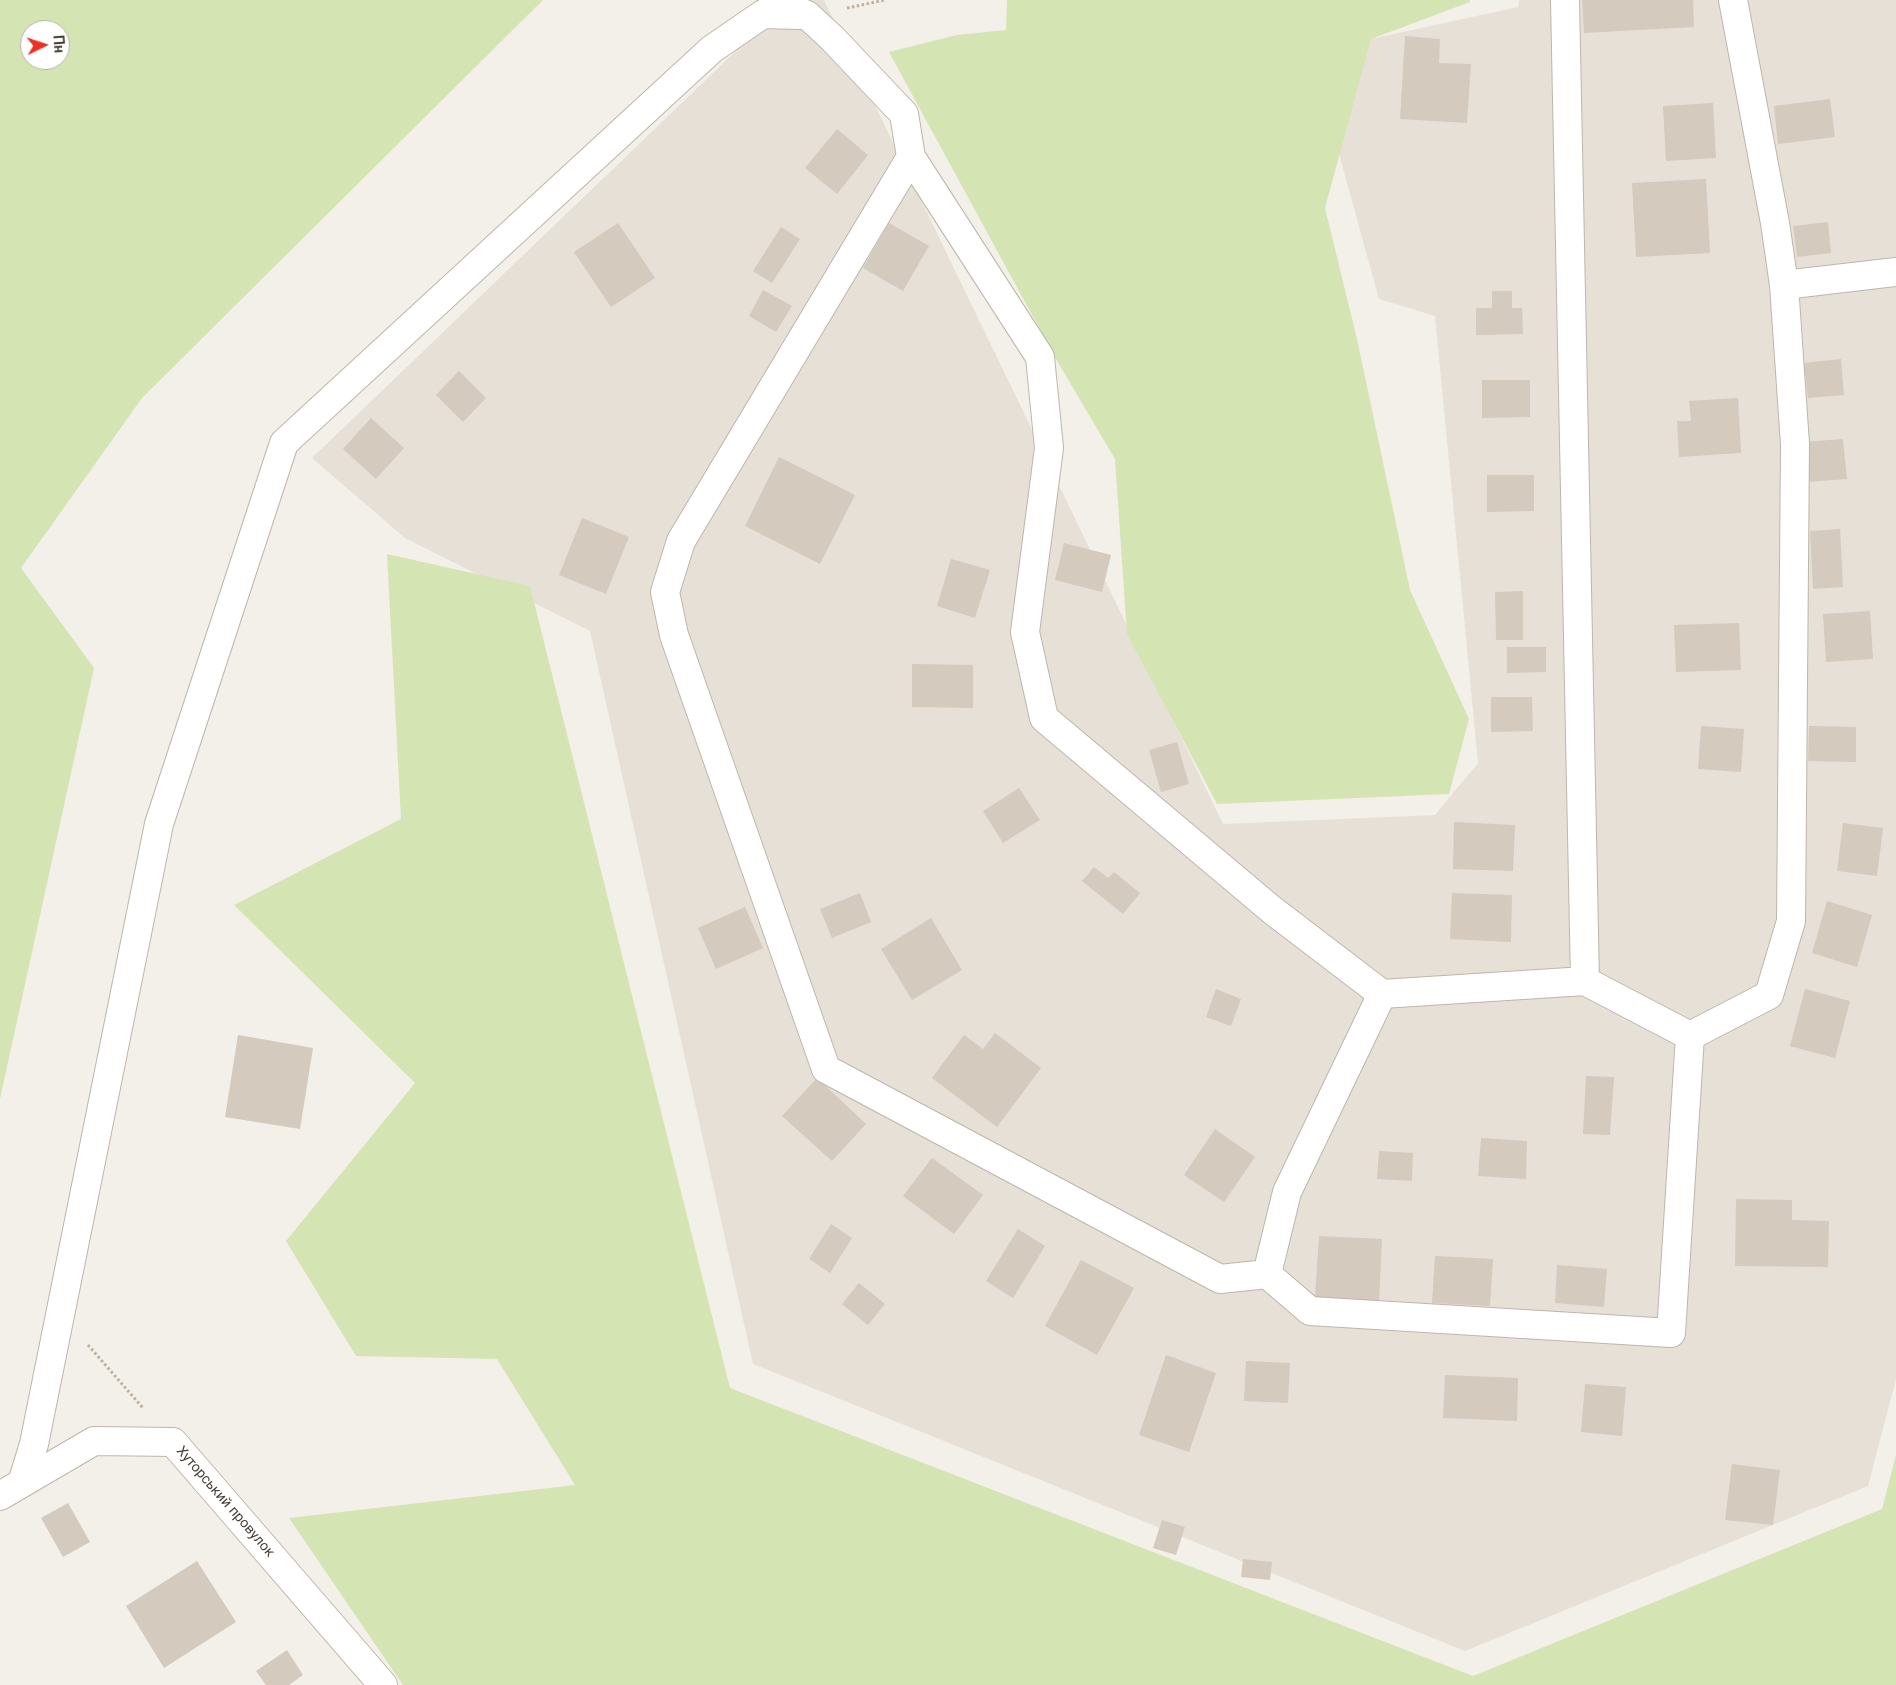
<!DOCTYPE html>
<meta charset="utf-8">
<style>
body{margin:0}
#map{position:relative;width:1896px;height:1685px;overflow:hidden;background:#f3efe9;font-family:Roboto,sans-serif}
canvas{display:block}
.north{position:absolute;left:20px;top:20px;width:50px;height:50px;box-sizing:border-box;background:#fff;border:1px solid #b5b2af;border-radius:50%;rotate:86deg;font-size:14px;font-weight:700;line-height:20px;text-align:center;color:#473f37}
.north::after{content:'';display:block;margin:auto;width:18px;height:22px;background:#ef2f24;clip-path:polygon(50% 0,100% 100%,50% 72%,0 100%)}
</style>
<div id="map">
<canvas width="1896" height="1685"></canvas>
<div class="north">Пн</div>
</div>
<script>
const context = document.querySelector('canvas').getContext('2d');
context.lineJoin = 'round';
function paint(path, color) { context.fillStyle = color; context.fill(path, 'evenodd'); }
function strokePath(path, color, width, dash) { context.strokeStyle = color; context.lineWidth = width; context.lineCap = dash ? 'butt' : 'round'; context.setLineDash(dash || []); context.stroke(path); }
function write(font, color, halo, rows, align = 'center') {
  context.font = font + ' Roboto,sans-serif'; context.lineWidth = 5; context.setLineDash([]); context.textBaseline = 'middle'; context.strokeStyle = halo; context.fillStyle = color; for (const [text, x, y, turn = 0] of rows) {
    context.save(); context.translate(x, y); context.rotate((+turn || 0) * Math.PI / 180); context.textAlign = isNaN(turn) ? turn : align; if (halo) context.strokeText(text, 0, 0); context.fillText(text, 0, 0); context.restore();
  }
}
const residential = new Path2D(`
 M789,0H824L1223,824L1435,815L1478,763L1435,316L1379,299L1311,52L1518,7L1519,0H1896V1379L1868,1486L1465,1651L753,1364L590,631L405,538L312,458Z`);
const green = new Path2D(`
 M0,0H543L142,398L21,568L94,668L0,1099ZM30,30H60V60H30Z
 M1007,0H1470V2L1371,39L1325,208L1357,339L1410,590L1469,719L1449,794L1217,804L1127,634L1115,459L1056,359L889,52L957,35L1006,30Z
 M387,554L530,586L730,1388L1473,1676L1882,1509L1896,1455V1685H403L289,1518L575,1485L497,1359L356,1356L286,1241L415,1083L234,905L401,819Z`);
const building = new Path2D(`
 M1582,0H1693L1694,27L1584,33Z
 M1405,36L1440,39L1439,63L1471,64L1467,123L1400,119Z
 M1830,99L1835,137L1778,144L1774,106Z
 M1713,103L1716,158L1666,161L1663,106Z
 M837,129L868,155L837,194L805,168Z
 M1706,179L1710,253L1636,257L1632,183Z
 M1828,222L1831,253L1797,257L1793,226Z
 M618,223L655,278L611,307L574,252Z
 M889,223L929,246L903,291L863,268Z
 M781,227L800,239L772,283L753,271Z
 M763,290L792,306L776,332L749,316Z
 M1492,291H1512V308H1522L1523,334L1476,335V308H1492Z
 M1841,359L1844,395L1808,398L1804,363Z
 M459,371L486,398L463,422L436,395Z
 M1482,380H1530V417L1482,418Z
 M1738,398L1741,453L1679,457L1677,421H1691L1689,401Z
 M371,418L404,448L376,479L343,449Z
 M1843,439L1847,479L1805,482L1802,442Z
 M779,457L855,495L820,564L745,526Z
 M1487,475H1534V511L1487,512Z
 M582,518L629,537L606,594L559,575Z
 M1840,529L1843,587L1813,589L1810,531Z
 M1064,543L1111,555L1102,592L1055,580Z
 M951,559L990,570L975,618L937,606Z
 M1523,591V640H1496L1495,592Z
 M1870,611L1873,659L1826,662L1823,614Z
 M1739,623L1741,670L1676,672L1674,625Z
 M1507,647H1546V672L1507,673Z
 M912,664L973,665V708L912,707Z
 M1491,697H1532L1533,731L1491,732Z
 M1701,726L1744,729L1741,772L1698,769Z
 M1809,726L1856,727V762L1808,761Z
 M1177,742L1189,784L1161,792L1149,750Z
 M1019,788L1040,820L1003,843L983,811Z
 M1454,822L1515,825L1513,871L1453,869Z
 M1843,823L1883,828L1877,876L1837,871Z
 M1094,867L1108,878L1114,872L1140,893L1123,914L1082,881Z
 M860,893L871,922L832,938L820,909Z
 M1452,893L1512,895L1511,942L1450,939Z
 M1827,901L1872,915L1857,967L1812,953Z
 M745,907L763,948L716,969L698,928Z
 M931,918L962,970L912,1000L881,949Z
 M1216,989L1241,999L1231,1026L1206,1017Z
 M1805,989L1850,1001L1835,1058L1790,1046Z
 M995,1033L1041,1068L997,1127L932,1078L964,1035L983,1049Z
 M238,1035L313,1048L300,1129L225,1117Z
 M1586,1076L1614,1077L1610,1135L1583,1134Z
 M817,1078L866,1124L832,1161L782,1116Z
 M1215,1129L1255,1157L1224,1202L1184,1175Z
 M1481,1138L1527,1141L1526,1179L1478,1176Z
 M1379,1151L1413,1153L1412,1181L1377,1179Z
 M932,1158L983,1195L954,1234L903,1196Z
 M1736,1199L1792,1200V1220L1829,1221L1828,1267L1735,1266Z
 M831,1224L852,1238L830,1273L809,1259Z
 M1018,1229L1045,1246L1013,1298L986,1281Z
 M1319,1236L1382,1239L1379,1302L1315,1298Z
 M1435,1256L1493,1259L1490,1306L1432,1303Z
 M1081,1260L1134,1288L1097,1355L1045,1326Z
 M1557,1265L1607,1269L1604,1307L1555,1303Z
 M859,1283L885,1304L868,1325L842,1304Z
 M1166,1355L1216,1373L1189,1452L1139,1435Z
 M1246,1361L1290,1363L1288,1403L1244,1401Z
 M1445,1375L1518,1378L1517,1421L1443,1418Z
 M1585,1384L1626,1387L1622,1436L1581,1432Z
 M1732,1464L1780,1470L1773,1525L1725,1520Z
 M68,1503L90,1542L63,1557L41,1518Z
 M1162,1520L1185,1527L1176,1555L1153,1548Z
 M1243,1559L1272,1562L1270,1580L1241,1577Z
 M197,1561L236,1622L164,1668L126,1606Z
 M287,1650L303,1675L289,1685H266L256,1671Z`);
const path = new Path2D(`
 M847,8L885,0
 M88,1345L143,1408`);
const minor = new Path2D(`
 M773,0L807,15L832,38L904,114L911,157L681,541L665,592L674,635L826,1069L1220,1279L1267,1274L1287,1192L1382,994L1585,981L1565,0
 M1733,0L1775,223L1784,285L1896,272
 M911,157L1040,357L1049,448L1025,632L1044,718L1272,910L1382,994
 M1585,981L1690,1036L1769,995L1791,921L1795,444L1784,285
 M1267,1274L1310,1311L1671,1333L1690,1036
 M22,1483L34,1444L159,824L284,443L712,49L763,14L799,15
 M0,1496L94,1441L173,1442L383,1685`);
const streetNames = [
 ["Хуторський провулок",225,1502,49]
];
paint(residential, '#e7e0d7');
paint(green, '#d4e5b3');
paint(building, '#d4cabe');
strokePath(minor, '#beb6ab', 30);
strokePath(path, '#bfb09d', 3, [2.5, 2.5]);
strokePath(minor, '#fff', 28);
write('14px', '#473f37', '#fff', streetNames);
</script>
